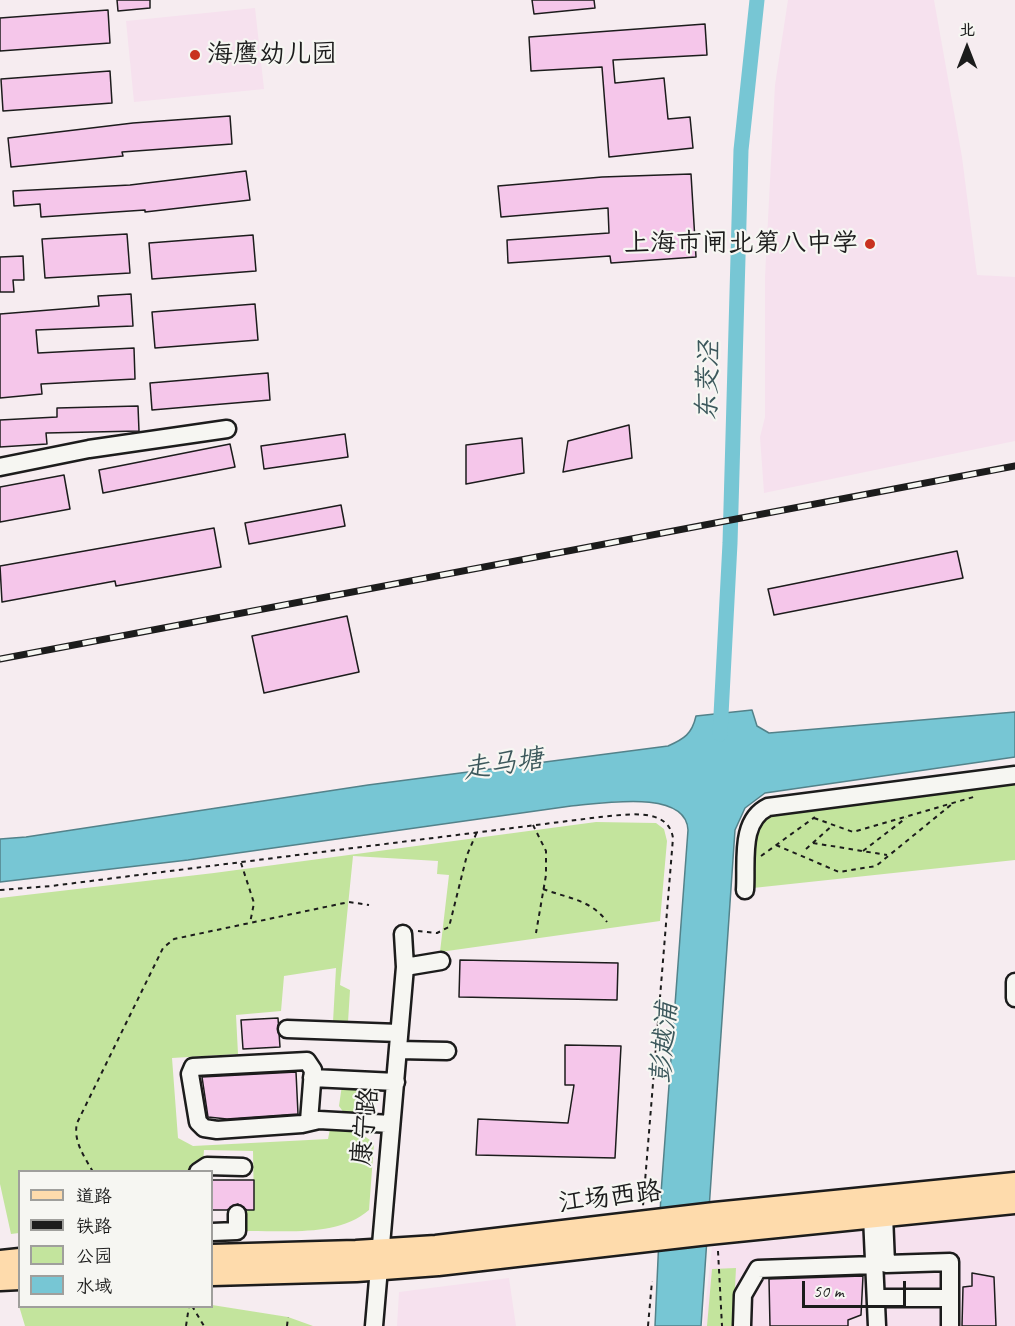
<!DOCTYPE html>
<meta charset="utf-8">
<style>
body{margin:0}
#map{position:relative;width:1015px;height:1326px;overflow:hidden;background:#f6ecf0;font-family:Caveat,"LXGW WenKai TC",sans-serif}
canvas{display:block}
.legend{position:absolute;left:18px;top:1170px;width:195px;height:138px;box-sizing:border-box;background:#f6f6f2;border:2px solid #9f9f9c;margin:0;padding:8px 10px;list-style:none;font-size:18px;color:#1c1c1c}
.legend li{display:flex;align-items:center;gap:12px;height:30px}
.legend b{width:30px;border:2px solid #9f9f9c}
.north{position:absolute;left:937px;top:18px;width:60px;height:60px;-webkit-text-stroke:4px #f6f6f2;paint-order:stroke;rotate:0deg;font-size:16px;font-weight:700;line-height:24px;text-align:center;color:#1c1c1c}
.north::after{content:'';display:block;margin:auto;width:21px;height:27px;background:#1c1c1c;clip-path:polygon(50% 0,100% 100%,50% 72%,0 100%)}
.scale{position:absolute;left:802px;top:1281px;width:104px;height:27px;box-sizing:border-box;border:3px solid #1c1c1c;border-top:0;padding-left:8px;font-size:18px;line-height:21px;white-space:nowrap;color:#1c1c1c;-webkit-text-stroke:4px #f6f6f2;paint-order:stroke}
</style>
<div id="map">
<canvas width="1015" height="1326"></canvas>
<ul class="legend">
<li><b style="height:8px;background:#fedbac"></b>道路</li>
<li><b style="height:8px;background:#1c1c1c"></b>铁路</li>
<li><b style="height:16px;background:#c3e49d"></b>公园</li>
<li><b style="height:16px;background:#77c6d4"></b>水域</li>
</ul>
<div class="north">北</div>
<div class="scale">50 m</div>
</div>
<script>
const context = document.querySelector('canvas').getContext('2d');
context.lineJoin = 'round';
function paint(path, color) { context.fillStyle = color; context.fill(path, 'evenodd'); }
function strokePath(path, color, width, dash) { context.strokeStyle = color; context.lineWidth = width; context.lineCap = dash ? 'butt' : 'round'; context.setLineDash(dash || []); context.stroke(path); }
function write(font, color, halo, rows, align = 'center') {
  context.font = font + ' Caveat,"LXGW WenKai TC",sans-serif'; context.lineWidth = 4.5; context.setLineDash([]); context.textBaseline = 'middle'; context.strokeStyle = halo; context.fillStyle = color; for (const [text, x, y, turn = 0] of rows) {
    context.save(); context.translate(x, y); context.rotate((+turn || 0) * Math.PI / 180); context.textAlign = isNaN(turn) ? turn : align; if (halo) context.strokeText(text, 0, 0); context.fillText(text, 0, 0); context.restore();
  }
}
const built = new Path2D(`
 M788,0H934L962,157L977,275L1015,277V441L764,493L760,437L765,417V277L775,85Z
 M255,8L264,89L134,102L126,21Z
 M1015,1215V1326H703L712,1247Z
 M509,1278L516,1326H397L399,1292Z`);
const green = new Path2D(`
 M1015,783V860L753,888L754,830L767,816Z
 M596,822L656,823L664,829L667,841L660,921L440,952L449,875L437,874L438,861L353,856L340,985L350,990L348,1022H333L336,968L284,976L281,1011L236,1015L238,1054L172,1058L178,1138L193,1146L328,1139L330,1129L356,1130L374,1143L369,1210C337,1238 281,1230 241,1231V1210H254L253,1151L204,1150L203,1163L189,1171L20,1172L19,1233L11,1234L0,1184V898L214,873Z
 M342,1085L373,1088L377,1094L375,1106L368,1116L344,1113L339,1106Z
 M736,1268L733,1326H707L712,1269Z
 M212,1305L288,1317L313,1326H25L19,1306Z`);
const water = new Path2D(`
 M752,710L757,726L769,733L1015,712V757L765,793L745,808L735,830L701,1326H655L661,1193L688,830C686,788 599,804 571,806L188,860L0,882V839L26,837L368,785L668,746C684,739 692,734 696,716Z`);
const canal = new Path2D(`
 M720,734L730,543L741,150L757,0`);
const building = new Path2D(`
 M117,0H150V8L118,11Z
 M532,0H594L595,8L534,14Z
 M108,10L110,43L0,51V18Z
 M705,24L707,55L613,60L615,83L664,78L668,119L690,117L693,148L609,157L602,67L531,71L529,37Z
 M110,71L112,103L3,111L1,79Z
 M230,116L232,144L122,152L123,156L11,167L8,138L133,123Z
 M246,171L250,200L145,212V210L41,217L40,204L14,206L13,191L130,185Z
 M691,174L696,257L611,263L610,256L508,263L507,240L609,233L608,208L501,217L498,186L602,177Z
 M127,234L130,273L45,278L42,239Z
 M253,235L256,271L152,279L149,243Z
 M23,256L24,280H13L14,292H0V257Z
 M131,294L133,326L36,330L38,353L134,348L135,379L41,384L42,394L0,398V314L99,306L98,296Z
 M255,304L258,340L155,348L152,312Z
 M268,373L270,400L152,410L150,383Z
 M138,406L139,431L46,433L47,444L0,447V420L57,417V408Z
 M629,425L632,458L563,472L568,441Z
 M345,434L348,457L264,469L261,446Z
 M522,438L524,473L466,484V445Z
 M230,444L235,467L103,493L99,470Z
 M64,475L70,509L0,522V487Z
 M341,505L345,526L249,544L245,523Z
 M214,528L221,567L116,586L115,581L2,602L0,566Z
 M957,551L963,578L774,615L768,589Z
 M347,616L359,672L264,693L252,636Z
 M460,960L618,963L617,1000L459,997Z
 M278,1018L280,1047L243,1049L241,1020Z
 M565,1045L621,1046L615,1158L476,1155L478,1119L568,1123L574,1085H565Z
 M296,1072L298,1114L227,1119L208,1117L202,1077Z
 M212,1180H254V1210H247L238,1204L227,1210H212Z
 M972,1273L994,1277L996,1326H962L963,1287L972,1286Z
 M863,1276L861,1315L848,1320V1326H770L769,1279Z`);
const path = new Path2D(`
 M814,818L853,832L977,796
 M533,825L546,851V875L536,933
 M813,843L887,855
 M776,845L839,872L876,866L952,804
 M806,849L833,825
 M863,851L906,818
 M761,856L815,817
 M241,863L254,903L250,923
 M543,889C567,898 592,900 607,922
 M0,890L51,886L600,817C625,815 668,806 673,838L643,1206
 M418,931L437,933L449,927L467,855L477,832
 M93,1172C84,1156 73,1141 77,1123L163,948L174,939L349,902L369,905
 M718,1251L722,1326
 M192,1306L204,1326
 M186,1326L189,1306
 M287,1326L288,1317
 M648,1326L652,1281`);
const minor = new Path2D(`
 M0,467L89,449L227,429
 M745,890C747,862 739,821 768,807L1015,775
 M405,967L441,961
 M1015,982V998
 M287,1029L399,1033
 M398,1050L447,1051
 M312,1078L396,1082
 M309,1121L313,1070L307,1061L193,1067L190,1074L198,1122L204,1128L217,1130L302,1124L319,1120L391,1124
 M198,1172L207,1166L243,1167
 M884,1215L886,1264L950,1262V1326
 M872,1216L877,1326
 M212,1232L237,1231V1214
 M876,1298H950
 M374,1326L405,967L403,934
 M742,1326L743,1295L758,1269L874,1265`);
const major = new Path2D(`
 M212,1256L356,1252L436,1247L715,1214L1015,1184
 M0,1262L20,1260
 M212,1274L356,1270L438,1264L708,1233L1015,1202
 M0,1279L20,1278`);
const rail = new Path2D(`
 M0,659L1015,466`);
const markers = [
 [195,55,6,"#c8321e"],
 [870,244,6,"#c8321e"]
];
const poiNames = [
 ["海鹰幼儿园",207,55],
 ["上海市闸北第八中学",858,244,"right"]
];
const streetNames = [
 ["康宁路",366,1127,-84],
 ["江场西路",610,1198,-7]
];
const waterNames = [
 ["东茭泾",709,381,-88],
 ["走马塘",503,765,-8],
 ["彭越浦",665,1043,-85]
];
paint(built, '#f6e1ee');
paint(green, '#c3e49d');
paint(water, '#77c6d4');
strokePath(water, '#53828a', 1.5);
strokePath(canal, '#77c6d4', 15);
paint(building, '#f5c6ea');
strokePath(building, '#1c1c1c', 1.5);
strokePath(minor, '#1c1c1c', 21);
strokePath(major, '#1c1c1c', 27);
strokePath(path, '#1c1c1c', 2, [4.5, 4.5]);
strokePath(minor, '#f6f6f2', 16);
strokePath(major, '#fedbac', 22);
strokePath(rail, '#1c1c1c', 7);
strokePath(rail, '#f6f6f2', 4.5, [14]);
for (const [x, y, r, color] of markers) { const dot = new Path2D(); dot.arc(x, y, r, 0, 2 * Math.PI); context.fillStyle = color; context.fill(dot); strokePath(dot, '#f6f6f2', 2); }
write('26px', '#1c1c1c', '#f6f6f2', poiNames, 'left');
write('26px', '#1c1c1c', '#f6f6f2', streetNames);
write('italic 27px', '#3c585c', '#f6f6f2', waterNames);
</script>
